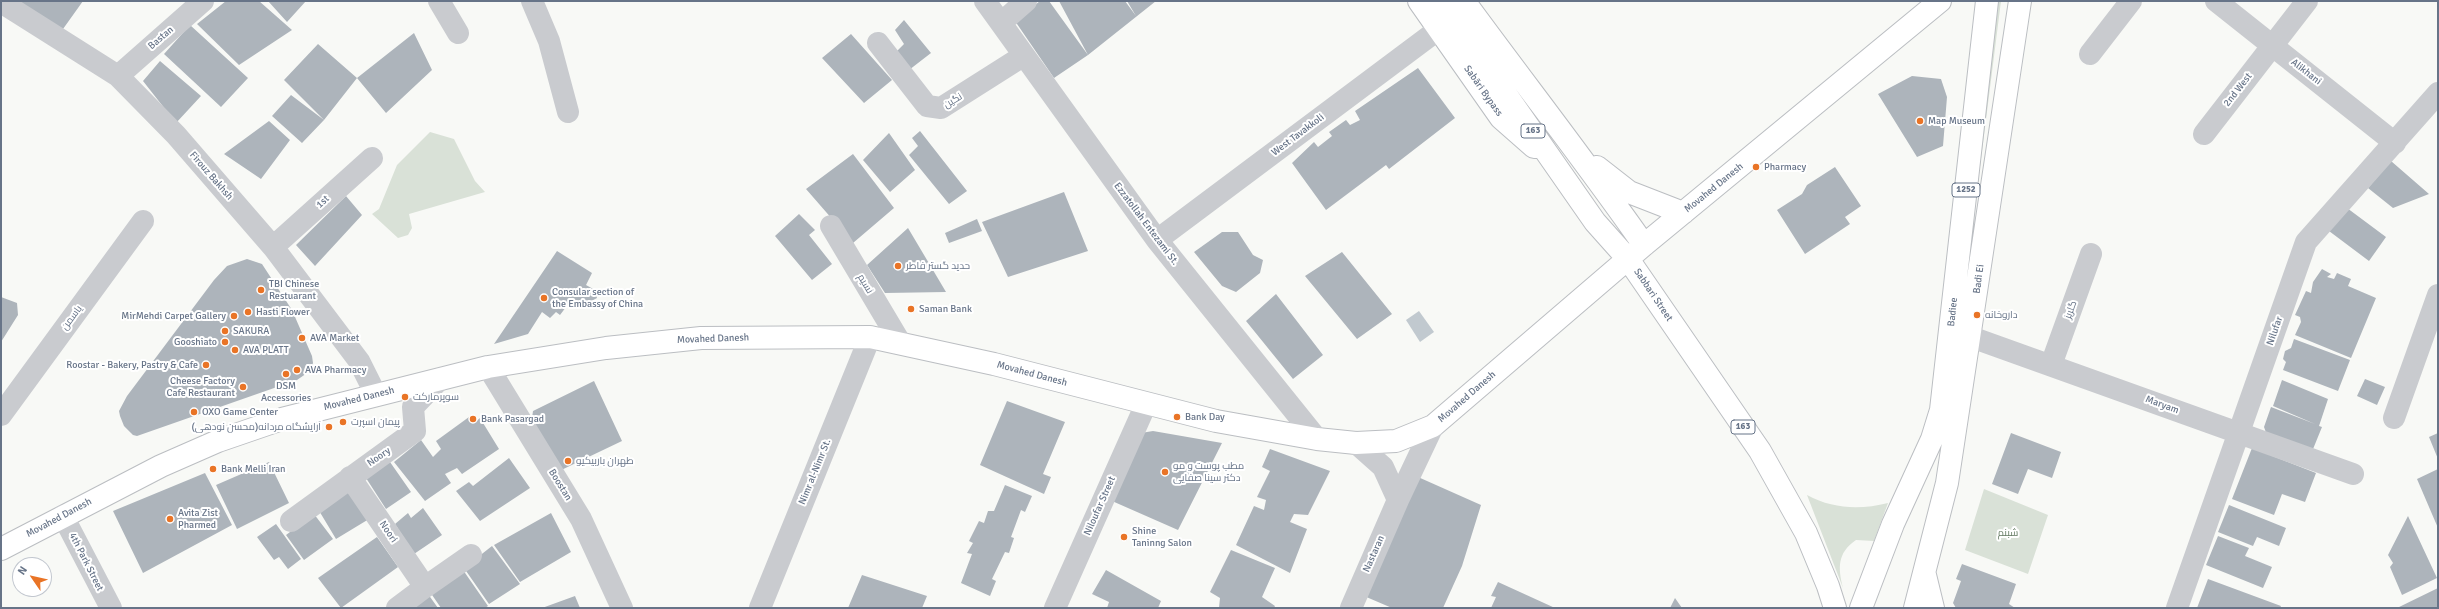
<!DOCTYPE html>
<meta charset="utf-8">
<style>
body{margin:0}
#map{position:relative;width:2439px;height:609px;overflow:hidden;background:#f8f9f6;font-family:Signika,sans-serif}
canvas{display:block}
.frame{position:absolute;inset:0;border:2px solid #677488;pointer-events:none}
.north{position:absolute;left:12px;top:557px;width:40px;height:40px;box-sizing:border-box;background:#fff;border:1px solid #c2c7cf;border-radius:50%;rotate:304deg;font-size:11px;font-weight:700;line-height:16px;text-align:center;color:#677488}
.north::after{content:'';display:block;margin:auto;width:14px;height:18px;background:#e97426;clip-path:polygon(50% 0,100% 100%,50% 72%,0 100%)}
</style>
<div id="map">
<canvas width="2439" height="609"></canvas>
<div class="frame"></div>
<div class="north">N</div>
</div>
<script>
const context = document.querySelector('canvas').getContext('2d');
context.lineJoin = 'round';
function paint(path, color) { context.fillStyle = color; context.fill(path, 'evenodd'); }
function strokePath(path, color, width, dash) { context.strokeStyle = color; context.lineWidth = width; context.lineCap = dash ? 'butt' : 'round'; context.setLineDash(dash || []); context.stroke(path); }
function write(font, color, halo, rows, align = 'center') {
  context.font = font + ' Signika,Cairo,sans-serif'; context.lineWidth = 4; context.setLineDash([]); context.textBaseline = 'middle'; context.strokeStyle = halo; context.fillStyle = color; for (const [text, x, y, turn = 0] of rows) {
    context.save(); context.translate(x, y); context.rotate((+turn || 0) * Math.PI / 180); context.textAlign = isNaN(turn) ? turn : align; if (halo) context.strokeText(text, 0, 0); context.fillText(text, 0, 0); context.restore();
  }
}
const green = new Path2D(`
 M1991,1H2001L1972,230Z
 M430,132L454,139L475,181L485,192L409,214L412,228L408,235L398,238L372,214L379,209L397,165Z
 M1984,489L2048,515L2028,574L1965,550Z
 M1807,495C1833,509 1860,510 1888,503L1874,541L1856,540C1837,553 1838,568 1843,588Z`);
const water = new Path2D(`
 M1419,311L1434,332L1420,342L1406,320Z`);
const building = new Path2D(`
 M22,1H83L63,29L19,4Z
 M226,1H259L292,30L239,65L197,24Z
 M268,1H306L287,22Z
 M1040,1H1049L1088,55L1054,78L1015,21Z
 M1059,1H1125L1136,16L1127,1H1156L1088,55Z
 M904,20L931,53L909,70L895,53L904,44L895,30Z
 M190,25L248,78L221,107L164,54Z
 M414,33L432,70L386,113L357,78Z
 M851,34L892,80L864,103L822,58Z
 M318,44L357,78L324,120L284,80Z
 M160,61L201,96L176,123L143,81Z
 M1418,68L1455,118L1389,169L1386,165L1326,210L1292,163L1314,142L1318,147L1332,136L1329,132L1346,120L1350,125L1360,120L1355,111Z
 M1912,76L1941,79L1947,97L1943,146L1917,157L1878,94Z
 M291,95L324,120L302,143L272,116Z
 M269,121L290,140L261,179L224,154Z
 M920,131L967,191L949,204L909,155L918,146L912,138Z
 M889,133L915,170L890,192L863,160Z
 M853,154L894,208L853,243L806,189Z
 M2391,161L2429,194L2393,208L2368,188Z
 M1835,167L1861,206L1845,217L1850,224L1805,254L1777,210L1802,194L1807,185Z
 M1064,192L1088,251L1008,277L982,222Z
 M346,196L362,215L315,266L296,245Z
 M2347,208L2386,237L2369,261L2329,231Z
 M799,214L815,230L809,235L832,264L812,280L775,236Z
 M977,219L982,231L949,243L945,233Z
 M908,228L946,292L885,293L867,265Z
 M1222,232H1238L1253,255L1263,260L1260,273L1236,292L1222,286L1194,252Z
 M557,251L592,273L586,285L595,290L597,298L578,308L569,303L560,315L556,312L550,318L542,312L528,334L494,344Z
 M1342,252L1392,314L1357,339L1305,276Z
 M247,259L262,264L292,310L312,356L313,363L310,371L297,380L137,436L133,435L124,426L120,416L119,411L127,396L214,280L227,266Z
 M2322,269L2331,274L2327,277L2334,279L2337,273L2351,279L2348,286L2376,298L2351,358L2295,335L2301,322L2300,317L2295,315L2306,291L2311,293L2313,282Z
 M1276,294L1323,355L1293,379L1246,321Z
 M1,297L17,303L18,315L1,342Z
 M2294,339L2350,360L2338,391L2283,370L2286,362L2283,359L2285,351L2291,348Z
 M2365,379L2385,387L2377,405L2357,396Z
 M2282,380L2328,399L2319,426L2322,427L2311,454L2268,438L2264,427L2271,407L2315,424L2273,406Z
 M594,381L622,441L555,473L531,425L533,411Z
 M1007,401L1065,422L1043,474L1051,477L1044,494L980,465Z
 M469,417L474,423L480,418L499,449L462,474L457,468L445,474L451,483L425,501L394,462L421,440L433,457L441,449L436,441Z
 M1153,431L1222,443L1178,530L1112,501L1141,433Z
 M2011,433L2061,452L2052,478L2028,469L2018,494L1992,484Z
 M2438,433V459L2429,437Z
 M2252,448L2316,473L2305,502L2282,494L2274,515L2232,499Z
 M1270,449L1330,471L1308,515L1294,514L1290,522L1307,529L1290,573L1236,545L1254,506L1264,510L1266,500L1257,497L1270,471L1262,467Z
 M509,458L530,488L480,521L456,491L469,482L473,486Z
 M269,462L289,503L237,529L216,485Z
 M390,462L411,492L386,509L366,478Z
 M2438,469V528L2417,479Z
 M205,473L232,525L143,573L113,511Z
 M1418,477L1481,505L1462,566L1443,608H1392L1364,596Z
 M1005,485L1032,496L1025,512L1021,510L1011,537L1014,538L1009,553L1005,552L992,579L996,581L990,596L961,583L972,554L967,553L973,543L969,541L979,521L984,523L988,511H994Z
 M351,489L369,519L336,539L318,509Z
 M2229,505L2286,528L2279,546L2257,537L2253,546L2218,532Z
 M423,508L442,535L414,554L395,524L408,513L411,518Z
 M551,513L571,552L520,582L494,545Z
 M314,514L333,539L304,560L286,535Z
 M2408,516L2437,578L2402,595L2390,567L2393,563L2388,555Z
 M276,524L301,559L288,569L279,557L274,560L257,537Z
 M2218,536L2249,548L2245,556L2272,567L2263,588L2206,565Z
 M377,537L398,567L341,608L318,578Z
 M492,546L520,584L489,604L464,568Z
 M1231,550L1275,568L1262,597L1275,606L1274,608H1219L1220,598L1210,592Z
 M1962,564L2016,584L2009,604L2015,608H1956L1953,603L1961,581L1956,579Z
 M463,570L488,606L485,608H441L430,592Z
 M1106,570L1161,601L1158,608H1107L1109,602L1092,594Z
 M862,575L927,596L922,608H848Z
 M2208,579L2281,606L2280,608H2197Z
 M1498,582L1555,608H1491L1496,597L1491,596Z
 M2438,588V608H2397Z
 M428,594L438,608H409Z
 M575,596L580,608H542Z
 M1675,598L1682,608H1670Z`);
const minor = new Path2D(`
 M439,1L458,33
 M532,1L549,41L568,112
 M985,1L1157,240L1317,439
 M2216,1L2395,143
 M1,2L118,76L176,135L273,247L359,361L376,395
 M1001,23L1026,1
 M878,43L927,106L941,108L1023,56
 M2090,54L2131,1
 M118,76L203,1
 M2204,134L2307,1
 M831,226L900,342
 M1157,240L1439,29
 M273,247L372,158
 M1971,337L2353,474
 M2051,365L2091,254
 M488,367L581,519L622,608
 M1,415L143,221
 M2394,418L2438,295
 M1356,443L1383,467L1398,500
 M350,477L425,587L471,555
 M63,516L111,608
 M291,521L415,431L413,407L440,379
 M397,608L425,587
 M760,608L870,337
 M1055,608L1146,404
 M1351,608L1398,500L1433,426
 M2177,608L2306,242L2438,93`);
const major = new Path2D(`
 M1419,1L1501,118L1534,147
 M1441,1L1595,222L1628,259L1760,451L1806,533L1828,586L1835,608
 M1464,1C1524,83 1586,162 1644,245
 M1597,167L1629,192L1683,213
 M1,549L161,466L218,441L282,419L488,367L606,348L701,338L870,337L994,364L1216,421L1317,439L1356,443L1396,441L1433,426L1644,245L1940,1
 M1925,575L1933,608
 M1861,608L1893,524L1932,439L1941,410L1987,1
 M1915,608L1947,483L2020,1`);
const markers = [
 [1920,121,4,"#e97426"],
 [1756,167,4,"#e97426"],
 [898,266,4,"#e97426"],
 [261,290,4,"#e97426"],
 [544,298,4,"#e97426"],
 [911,309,4,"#e97426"],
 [248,312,4,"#e97426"],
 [1977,315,4,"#e97426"],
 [234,316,4,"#e97426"],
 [225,331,4,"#e97426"],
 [302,338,4,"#e97426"],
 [225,342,4,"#e97426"],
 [235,350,4,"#e97426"],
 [206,365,4,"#e97426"],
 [297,370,4,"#e97426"],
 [286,374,4,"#e97426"],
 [243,387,4,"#e97426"],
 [405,397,4,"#e97426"],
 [194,412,4,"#e97426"],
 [1177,417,4,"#e97426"],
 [473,419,4,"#e97426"],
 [343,422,4,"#e97426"],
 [329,427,4,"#e97426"],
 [568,461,4,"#e97426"],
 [213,469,4,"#e97426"],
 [1165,472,4,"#e97426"],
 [170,519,4,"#e97426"],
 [1124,537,4,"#e97426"]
];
const shields = [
 [1533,131,24],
 [1966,190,28],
 [1743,427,24]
];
const shieldNames = [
 ["163",1533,131],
 ["1252",1966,190],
 ["163",1743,427]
];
const streetNames = [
 ["Bastan",161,38,-41],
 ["Alikhani",2306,72,38],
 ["2nd West",2238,90,-52],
 ["Sabāri Bypass",1483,91,55],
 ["نگین",953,101,-31],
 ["West Tavakkoli",1298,135,-37],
 ["Firouz Bakhsh",211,176,49],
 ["Movahed Danesh",1714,188,-39],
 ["1st",323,202,-42],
 ["Ezzatollah Entezami St.",1146,224,53],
 ["Badi Ei",1979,279,-82],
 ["نسیم",865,284,59],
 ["Sabbari Street",1653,295,56],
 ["گلریز",2071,310,-70],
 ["Badiee",1953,312,-84],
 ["یاسمن",72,318,-54],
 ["Nilufar",2275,331,-71],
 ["Movahed Danesh",713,339,-2],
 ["Movahed Danesh",1032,374,15],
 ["Movahed Danesh",1467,397,-41],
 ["Movahed Danesh",359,399,-14],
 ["Maryam",2162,405,20],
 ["Noory",379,457,-35],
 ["Nimr al-Nimr St.",815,472,-68],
 ["Boostan",560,485,58],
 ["Niloufar Street",1100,506,-66],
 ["Movahed Danesh",59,518,-28],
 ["Noori",388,532,56],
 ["Nastaran",1374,554,-66],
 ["4th Park Street",86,562,63]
];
const poiNames = [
 ["Map Museum",1928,121],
 ["Pharmacy",1764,167],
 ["حدید گستر فاطر",906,266],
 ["TBI Chinese",269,284],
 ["Restuarant",269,296],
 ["Consular section of",552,292],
 ["the Embassy of China",552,304],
 ["Saman Bank",919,309],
 ["Hasti Flower",256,312],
 ["داروخانه",1985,315],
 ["MirMehdi Carpet Gallery",226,316,"right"],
 ["SAKURA",233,331],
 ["AVA Market",310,338],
 ["Gooshiato",217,342,"right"],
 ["AVA PLATT",243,350],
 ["Roostar - Bakery, Pastry & Cafe",198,365,"right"],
 ["AVA Pharmacy",305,370],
 ["Cheese Factory",235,381,"right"],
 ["Cafe Restaurant",235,393,"right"],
 ["DSM",286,386,"center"],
 ["Accessories",286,398,"center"],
 ["سوپرمارکت",413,397],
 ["OXO Game Center",202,412],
 ["Bank Day",1185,417],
 ["Bank Pasargad",481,419],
 ["پیمان اسپرت",351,422],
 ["آرایشگاه مردانه(محسن نودهی)",321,427,"right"],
 ["طهران باربیکیو",576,461],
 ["مطب پوست و مو",1173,466],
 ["دکتر سینا صفایی",1173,478],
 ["Bank Melli Iran",221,469],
 ["Avita Zist",178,513],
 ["Pharmed",178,525],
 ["Shine",1132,531],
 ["Taninng Salon",1132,543]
];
const parkNames = [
 ["شبنم",2008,533]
];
paint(green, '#d9e1d7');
paint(water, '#c1c9cf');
paint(building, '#adb4bb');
strokePath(major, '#bbbec2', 24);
strokePath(minor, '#c9cbcf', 22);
strokePath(major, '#fff', 22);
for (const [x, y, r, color] of markers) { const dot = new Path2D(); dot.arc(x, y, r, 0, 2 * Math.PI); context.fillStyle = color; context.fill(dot); strokePath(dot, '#fff', 1.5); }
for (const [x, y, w] of shields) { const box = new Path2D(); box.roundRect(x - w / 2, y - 7, w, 14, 3); context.fillStyle = '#fff'; context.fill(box); strokePath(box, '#677488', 1); }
write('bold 9px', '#677488', null, shieldNames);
write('10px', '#677488', '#fff', streetNames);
write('10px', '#677488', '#fff', poiNames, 'left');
write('10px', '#637a62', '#fff', parkNames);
</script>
